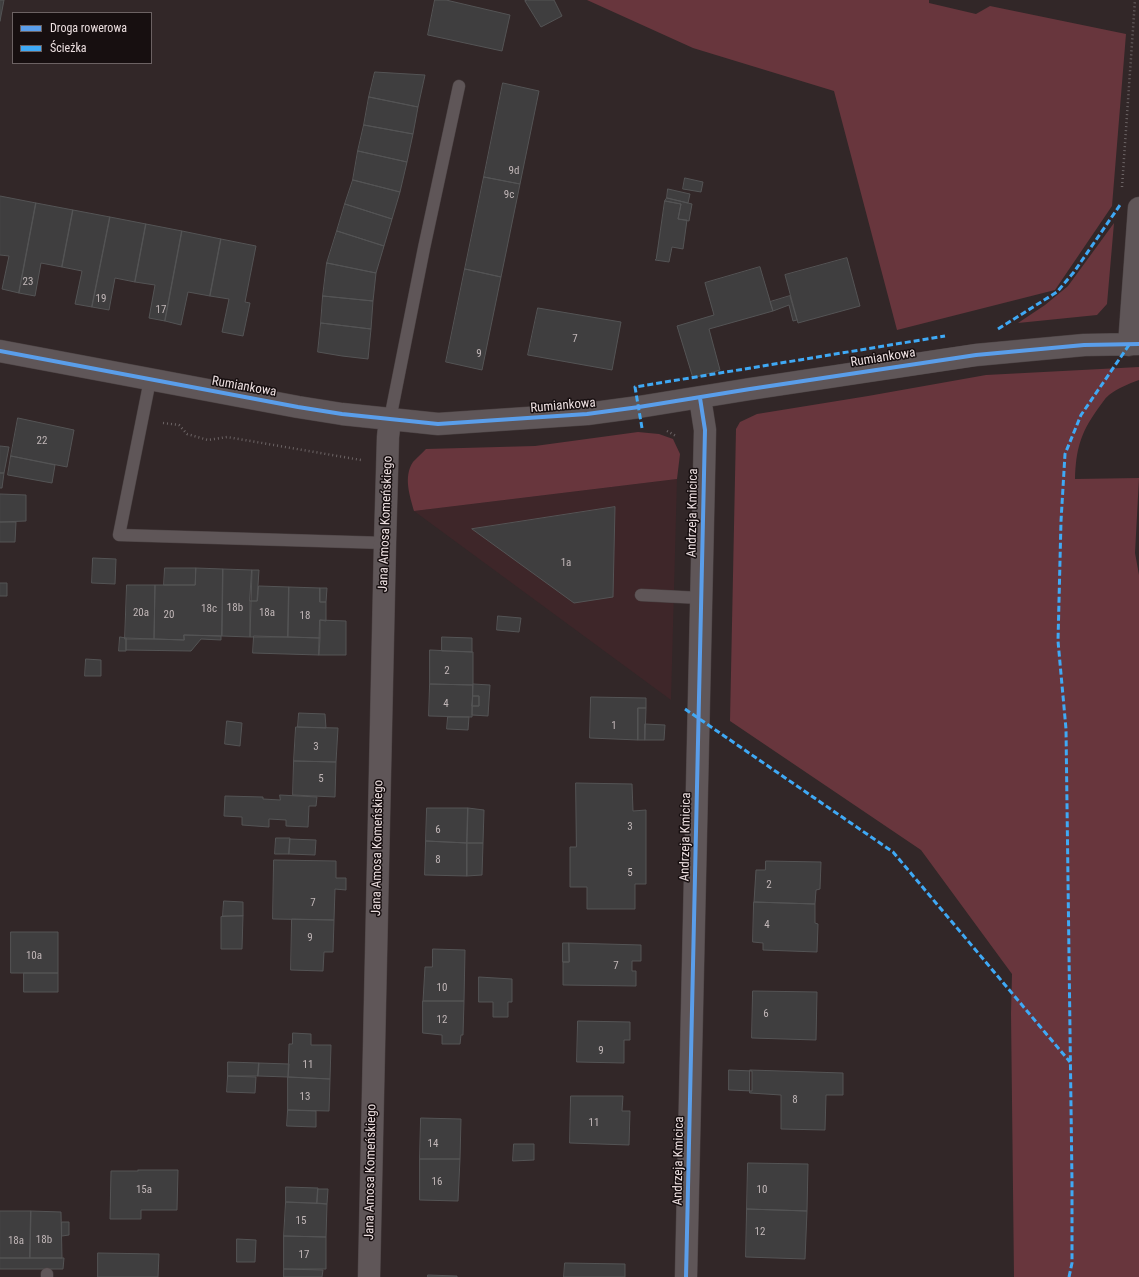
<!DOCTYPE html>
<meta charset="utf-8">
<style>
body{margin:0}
#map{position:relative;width:1139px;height:1277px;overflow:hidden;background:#322728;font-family:"Roboto Condensed",sans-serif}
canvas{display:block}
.legend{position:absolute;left:12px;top:12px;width:140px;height:52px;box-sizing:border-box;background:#170f10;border:1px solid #6c6263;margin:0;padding:5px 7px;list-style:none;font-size:12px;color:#ebdedf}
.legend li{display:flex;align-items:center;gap:8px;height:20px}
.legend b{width:20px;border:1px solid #6c6263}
</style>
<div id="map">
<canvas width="1139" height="1277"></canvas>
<ul class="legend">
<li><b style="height:5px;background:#5a9eea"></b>Droga rowerowa</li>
<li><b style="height:5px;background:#3fa9f5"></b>Ścieżka</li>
</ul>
</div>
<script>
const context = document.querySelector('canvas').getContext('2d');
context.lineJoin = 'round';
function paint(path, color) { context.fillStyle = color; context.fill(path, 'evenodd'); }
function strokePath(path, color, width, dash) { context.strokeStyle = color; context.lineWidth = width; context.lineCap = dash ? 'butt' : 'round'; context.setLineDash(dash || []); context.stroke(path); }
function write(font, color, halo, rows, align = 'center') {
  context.font = font + ' "Roboto Condensed",sans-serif'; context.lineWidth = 3; context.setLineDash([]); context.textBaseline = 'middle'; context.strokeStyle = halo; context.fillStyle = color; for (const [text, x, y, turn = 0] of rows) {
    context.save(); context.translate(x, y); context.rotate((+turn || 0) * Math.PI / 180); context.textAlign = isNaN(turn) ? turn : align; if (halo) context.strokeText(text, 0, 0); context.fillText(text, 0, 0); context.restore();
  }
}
const built = new Path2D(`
 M677,479L671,700L414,511Z`);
const green = new Path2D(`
 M587,0H929V3L976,14L990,6L1126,34L1112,206L1055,290L897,330L834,91L693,48Z
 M1114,223L1107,304L1097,315L1018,323L1045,305L1068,286Z
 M1139,367V380C1128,384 1118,388 1109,395C1104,399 1101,405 1097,410C1080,434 1076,450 1075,479L1139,478L1135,553L1139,575V1277H1014L1011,1013L1012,974L921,850L730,721L736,429L740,422L757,414L868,396L986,375Z
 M638,432L659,434L673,439L680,454L677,479L414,511C410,496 403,477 413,462C417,458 422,453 426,449L535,446Z`);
const building = new Path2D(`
 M0,0H4L0,21Z
 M435,0H446L510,15L502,51L428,35Z
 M528,0H554L562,16L541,27L525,1Z
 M375,72L425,75L418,107L369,97Z
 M503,83L539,91L520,184L484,177Z
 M369,97L418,107L413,134L364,125Z
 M364,125L413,134L407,162L358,151Z
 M358,151L407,162L400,192L353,180Z
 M484,177L520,184L501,277L465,269Z
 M685,178L703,182L701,192L683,189Z
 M353,180L400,192L392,219L345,204Z
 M668,189L690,194L688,203L667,198Z
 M0,196L36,203L19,293L2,289L9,256L0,255Z
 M667,198L692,204L689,221L678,219L681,204L665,201Z
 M665,201L681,204L678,219L687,220L683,249L672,247L669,262L655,260L656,259Z
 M36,203L73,210L62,267L41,263L35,296L19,293Z
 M345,204L392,219L384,246L337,231Z
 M73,210L110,217L92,307L75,304L82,271L62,267Z
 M110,217L146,224L135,282L115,278L109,310L92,307Z
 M146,224L182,231L165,321L149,318L155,285L135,282Z
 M182,231L221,239L210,296L188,292L181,325L165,321Z
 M337,231L384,246L376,273L327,263Z
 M221,239L256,246L245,302L250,303L243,336L222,332L229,299L210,296Z
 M847,258L860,306L798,323L785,275Z
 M327,263L376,273L373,301L323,296Z
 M760,267L773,311L709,329L720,370L693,378L677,326L714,315L705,283Z
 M465,269L501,277L482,370L446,362Z
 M323,296L373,301L371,329L321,323Z
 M790,296L797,320L793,321L789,305L773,311L770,302Z
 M538,308L621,322L612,370L528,355Z
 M321,323L371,329L368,359L342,356L318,352Z
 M18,418L74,430L67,467L11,456Z
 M0,446L9,447L4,473H0Z
 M11,456L55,465L52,483L8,475Z
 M0,473H4L2,488H0Z
 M0,494L26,495V521L0,522Z
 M615,507L613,597L574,603L472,529Z
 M0,522H16L15,542H0Z
 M93,558L116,559L115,584L92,583Z
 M165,568H196L195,585H164Z
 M196,568L223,569L222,636L184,635V640L154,639L155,585H195Z
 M223,569L252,570L250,637L222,636Z
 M252,570H259L257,601H250Z
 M0,583H7V596H0Z
 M127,585H155L154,639H125Z
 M259,586L289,587L288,637H250V601H257Z
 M289,587L320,588V602H326V621L320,620V638L288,637Z
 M320,588H327L326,602H320Z
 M498,616L521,618L519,632L497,630Z
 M320,620L346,621V655H319Z
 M184,635L221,636V640L201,639L191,651L126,650V638L184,640Z
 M254,636L320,638L319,655L253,653Z
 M120,637L126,638V651H119Z
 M442,637L472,638V652L442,651Z
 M430,650L473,652V685L430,684Z
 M86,659L101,660V676H85Z
 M430,684L473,685L472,717L429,716Z
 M473,684L490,685L488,716L472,715V706H479V696H473Z
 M473,696H479V706H472Z
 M591,697L646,698V708H638V740L590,738Z
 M638,708H646L645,740H638Z
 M299,713L325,714L326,728L298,727Z
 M448,717H469L468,730L447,729Z
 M227,721L242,723L240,746L225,744Z
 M645,724L665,725L664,740H645Z
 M296,727L338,728L336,762L294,761Z
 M294,761L336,762L335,797L293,795Z
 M576,783L632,784L633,811L646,810V884H635V909H587V887H570V847H576Z
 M280,795L317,797L316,806H309L308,827L286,826V820L269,819V827L242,825V817L224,816L225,796L263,797V799L280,800Z
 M427,808H468L467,843L426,841Z
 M468,808L484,810L483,843H467Z
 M276,838H290L289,854H275Z
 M290,839L316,840L315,855L289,854Z
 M426,841L467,843V876L425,875Z
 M467,843H483L482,875L467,876Z
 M274,860L336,861V878H346V890L335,889L334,920L273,919Z
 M766,861L821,862L820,889L816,890L815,904L754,902L756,870H765Z
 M224,901L243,902V916H223Z
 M754,902L815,904V923L818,924L817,952L763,950V943L753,942Z
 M243,916L242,949H221V917Z
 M292,919L334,920L333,952H324L323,971L291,970Z
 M11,932H58V973H11Z
 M563,943H569V962H563Z
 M569,943L641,945V961H632V971H636V986L563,985V962H569Z
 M433,949L465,950L464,1001H423L425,967H432Z
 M24,973H58V992H24Z
 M479,977L512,979V1002H508V1017H493V1002H479Z
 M753,991L817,992L816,1040L752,1038Z
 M423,1001H464L463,1035H461L460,1044H442V1035L423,1033Z
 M578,1021L630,1022V1040H624V1063L577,1062Z
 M293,1033L311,1034V1045H331L330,1079L288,1077L289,1044H292Z
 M228,1062L259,1063L258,1076H228Z
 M259,1063L289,1064L288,1077L258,1076Z
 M729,1070L752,1071V1091L729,1090Z
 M750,1070L843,1073V1095H826L825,1130L781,1129V1095L750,1093Z
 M228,1076L256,1077L255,1093L227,1092Z
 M288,1077L330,1079L329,1111L288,1110Z
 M571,1096H623L622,1111H630L629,1145L570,1143Z
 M288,1110L316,1111V1127L287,1126Z
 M421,1118L461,1119L460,1159H420Z
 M514,1144H534V1160L513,1161Z
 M420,1159H460L458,1201L420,1200Z
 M748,1163L808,1164L807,1211L747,1209Z
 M138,1170H178L177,1210H141V1219H110L111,1171H138Z
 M286,1187L318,1188L317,1203L286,1202Z
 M318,1189H328L327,1204L317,1203Z
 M286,1202L327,1204L326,1237L284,1236Z
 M747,1209L807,1211L805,1259L746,1257Z
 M0,1211H31L30,1258H0Z
 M31,1211L61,1212L62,1258H30Z
 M62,1222H69V1235L62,1236Z
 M284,1236L326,1237V1269H284Z
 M237,1239L256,1240L255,1262H237Z
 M98,1253L159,1254L158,1277H98Z
 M0,1258H64L63,1269H0Z
 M565,1263L625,1264V1277H564Z
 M284,1269L323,1270L322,1277H284Z
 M428,1275L457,1276V1277H428Z`);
const path = new Path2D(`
 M1122,187L1135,0
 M163,423L179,425L187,434L208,440L227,437L361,460
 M667,431L676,436`);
const lane = new Path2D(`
 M150,380L119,535L385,543
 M390,419L424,248L459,86
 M641,595L701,598
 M47,1274V1277`);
const street = new Path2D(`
 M1129,345L1139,208
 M0,351L298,407L342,414L438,424L587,414L639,407L750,389L976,355L1084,345L1139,344
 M369,1277L385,543L388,437L390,419
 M686,1277L705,430L700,398`);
const quiet = new Path2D(`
 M998,329L1057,292L1074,272L1120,205
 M642,428L635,387L945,336
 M685,709L893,852L1070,1062
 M1069,1277L1072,1263V1182L1066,729L1058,641L1061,521L1065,454L1081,415L1129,345`);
const cycleway = new Path2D(`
 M0,351L298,407L342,414L438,424L587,414L639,407L750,389L976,355L1084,345L1139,344
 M686,1277L705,430L700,398`);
const numberNames = [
 ["9d",514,171],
 ["9c",509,195],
 ["23",28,282],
 ["19",101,299],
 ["17",161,310],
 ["7",575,339],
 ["9",479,354],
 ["22",42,441],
 ["1a",566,563],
 ["18b",235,608],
 ["18c",209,609],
 ["20a",141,613],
 ["18a",267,613],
 ["20",169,615],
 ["18",305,616],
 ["2",447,671],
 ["4",446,704],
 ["1",614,726],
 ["3",316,747],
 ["5",321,779],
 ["3",630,827],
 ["6",438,830],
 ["8",438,860],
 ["5",630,873],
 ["2",769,885],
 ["7",313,903],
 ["4",767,925],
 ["9",310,938],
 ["10a",34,956],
 ["7",616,966],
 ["10",442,988],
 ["6",766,1014],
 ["12",442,1020],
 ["9",601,1051],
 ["11",308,1065],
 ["13",305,1097],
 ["8",795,1100],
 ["11",594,1123],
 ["14",433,1144],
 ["16",437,1182],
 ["15a",144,1190],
 ["10",762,1190],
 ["15",301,1221],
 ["12",760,1232],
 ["18b",44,1240],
 ["18a",16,1241],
 ["17",304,1255]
];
const streetNames = [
 ["Rumiankowa",883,358,-9],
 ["Rumiankowa",244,387,10],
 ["Rumiankowa",563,406,-5],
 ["Andrzeja Kmicica",693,513,-89],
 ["Jana Amosa Komeńskiego",386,524,-88],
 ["Andrzeja Kmicica",686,837,-89],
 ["Jana Amosa Komeńskiego",378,848,-89],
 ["Andrzeja Kmicica",679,1161,-89],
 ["Jana Amosa Komeńskiego",371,1172,-89]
];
paint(built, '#3e2629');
paint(green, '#68363d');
paint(building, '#3f3e3f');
strokePath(building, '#545455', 1);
strokePath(lane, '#4b4243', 13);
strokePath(street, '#4b4243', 23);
strokePath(path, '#6c6465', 2.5, [1, 3]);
strokePath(lane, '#5f5658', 12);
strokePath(street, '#5f5658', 22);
strokePath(quiet, '#3fa9f5', 3, [6, 3]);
strokePath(cycleway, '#5a9eea', 4);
write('11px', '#c0b6b7', null, numberNames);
write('13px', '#ebdedf', '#170f10', streetNames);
</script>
